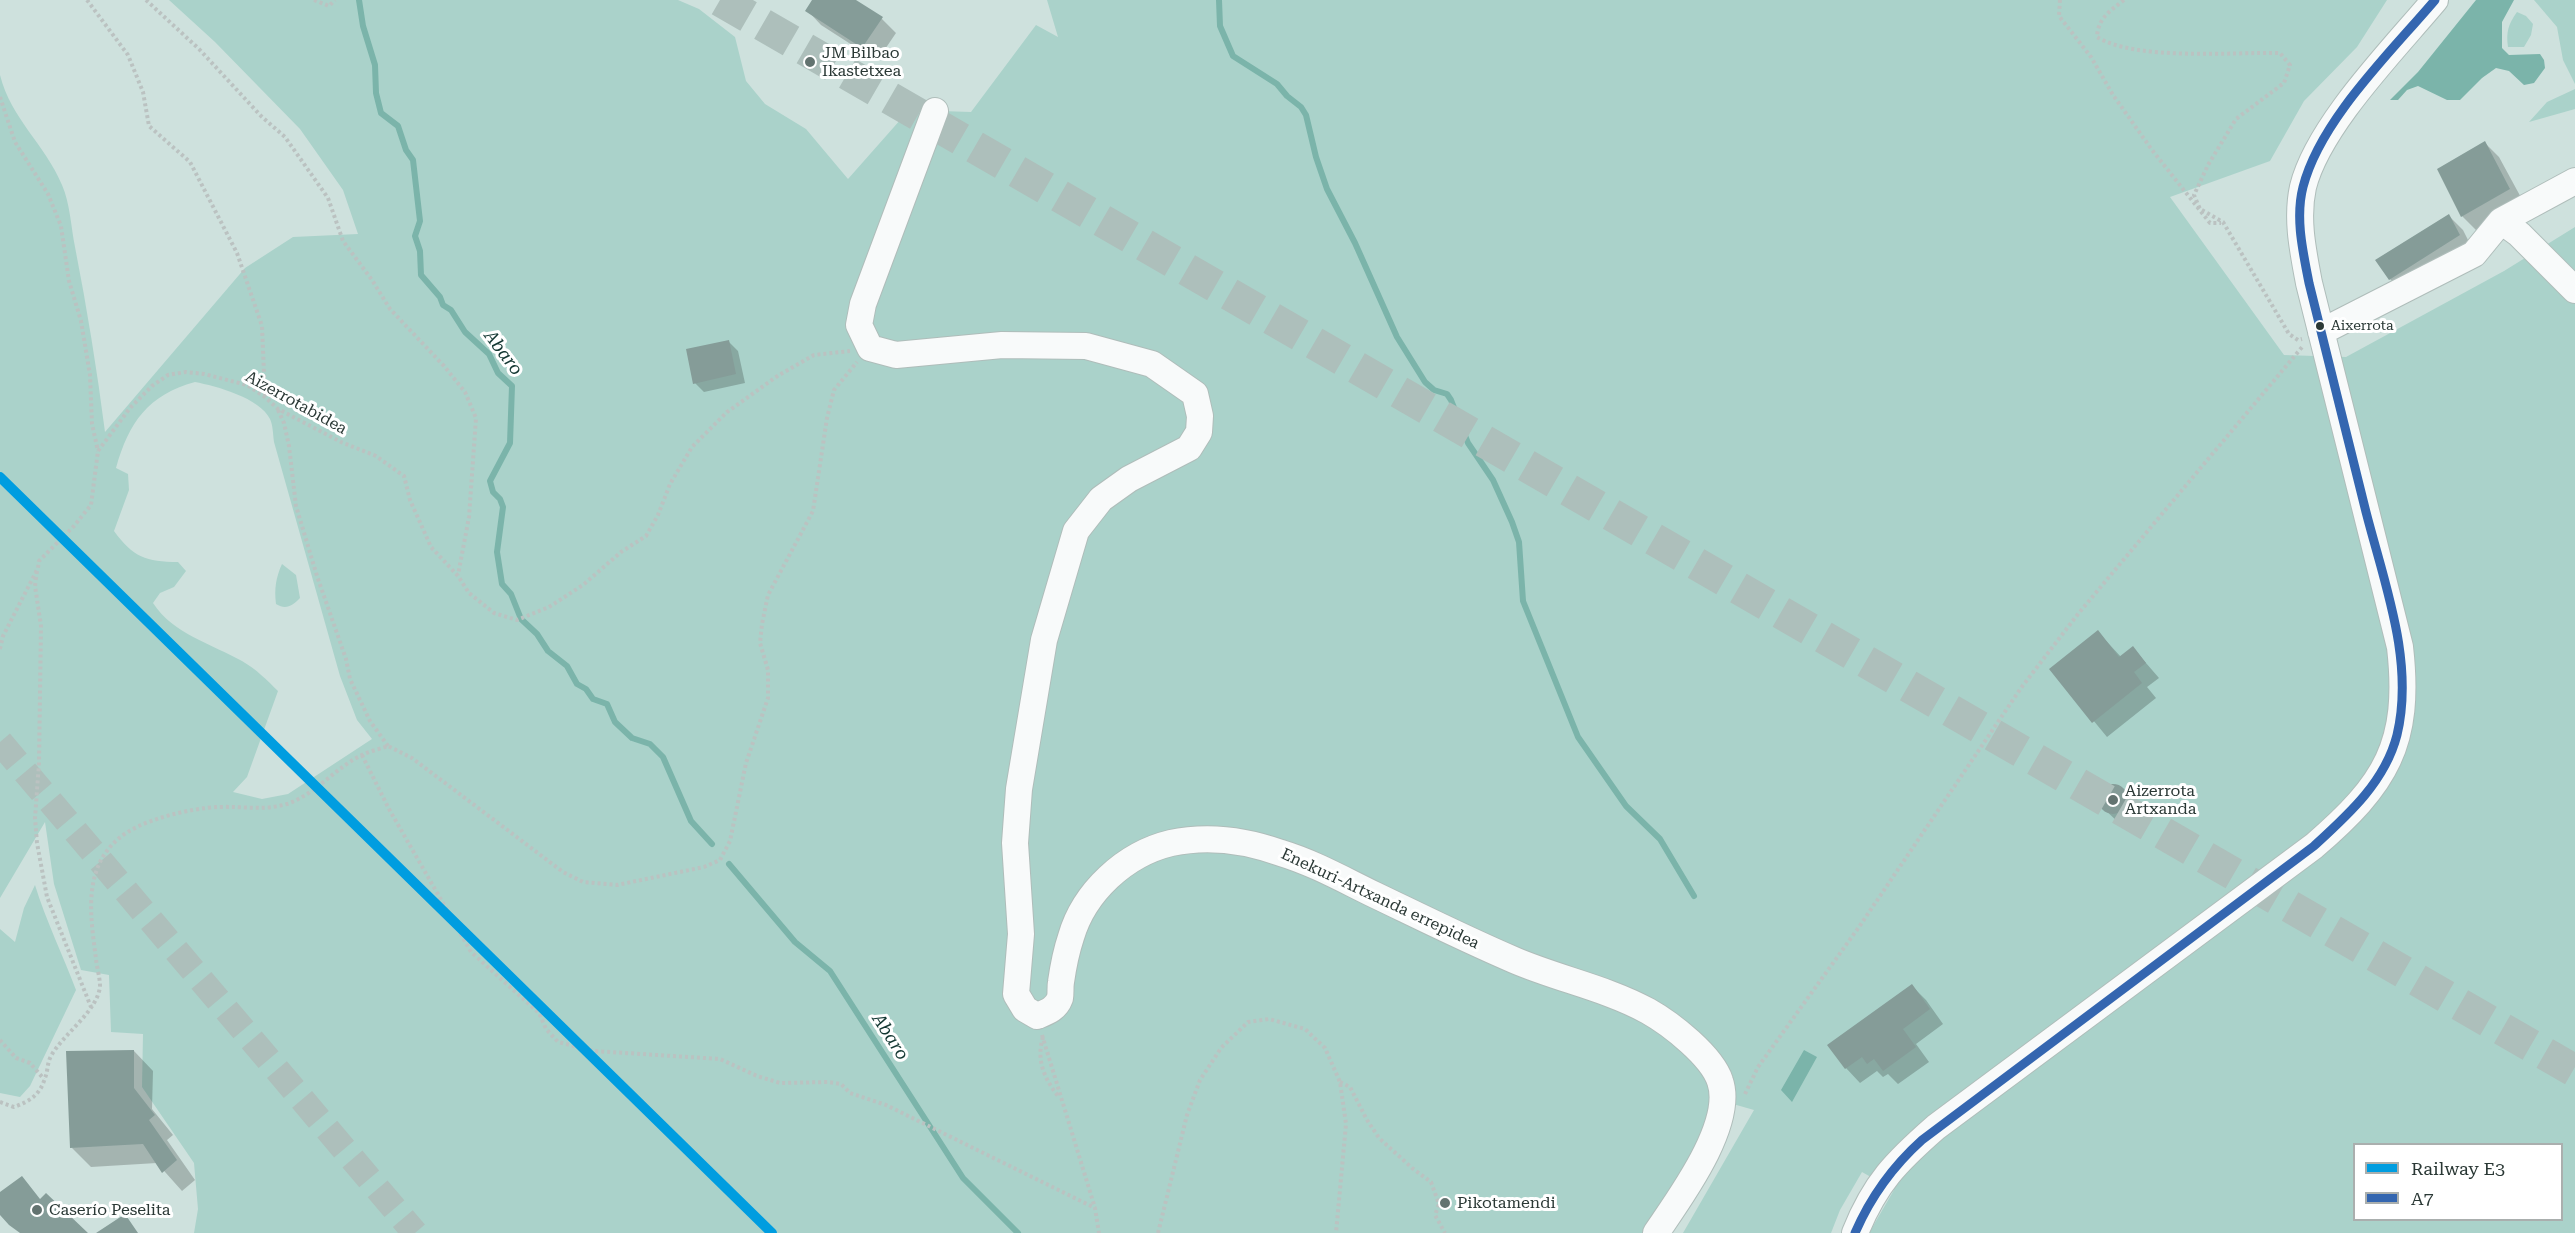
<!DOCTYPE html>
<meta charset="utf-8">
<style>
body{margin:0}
#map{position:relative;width:2575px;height:1233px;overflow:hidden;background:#cee1dd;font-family:"Roboto Serif",serif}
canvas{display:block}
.legend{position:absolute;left:2353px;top:1143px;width:210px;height:78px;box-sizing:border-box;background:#fff;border:2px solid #aaafae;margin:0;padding:8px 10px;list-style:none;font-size:18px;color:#2a3835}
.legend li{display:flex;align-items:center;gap:12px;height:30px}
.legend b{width:30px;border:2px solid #aaafae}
</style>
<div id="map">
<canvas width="2575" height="1233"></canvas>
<ul class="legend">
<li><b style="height:8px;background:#009de0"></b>Railway E3</li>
<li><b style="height:8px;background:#3466b0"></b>A7</li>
</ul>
</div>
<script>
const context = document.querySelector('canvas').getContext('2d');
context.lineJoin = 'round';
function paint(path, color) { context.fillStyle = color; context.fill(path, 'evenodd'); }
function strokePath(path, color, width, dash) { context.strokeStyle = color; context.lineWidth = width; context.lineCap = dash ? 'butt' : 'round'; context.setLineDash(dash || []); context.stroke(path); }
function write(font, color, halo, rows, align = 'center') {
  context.font = font + ' "Roboto Serif",serif'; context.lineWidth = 6; context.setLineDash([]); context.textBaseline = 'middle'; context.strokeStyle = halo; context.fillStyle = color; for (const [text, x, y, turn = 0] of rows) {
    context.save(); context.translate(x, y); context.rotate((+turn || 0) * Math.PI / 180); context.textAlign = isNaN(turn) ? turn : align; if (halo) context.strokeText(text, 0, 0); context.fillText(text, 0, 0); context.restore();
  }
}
const green = new Path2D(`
 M169,0H678L699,9L735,37L746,81L765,104L806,129L848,179L909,110L971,112L1036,25L1058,37L1047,0H2387L2357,47L2304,101L2270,161L2170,197L2284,355L2346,357L2504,271L2575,227V1233H1869L1894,1190L1862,1172L1840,1210L1831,1233H1683L1754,1110L1712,1098L1707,1131L1642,1233H194L198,1209L194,1163L142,1087L143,1034L111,1032L109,975L81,970L54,884L45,822L0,898V75C11,119 45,144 62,185C70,203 71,227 75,247C87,308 97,370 105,432L245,268L293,237L358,234L343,190L300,129L215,42ZM195,382C216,386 260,398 270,419C273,425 273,435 274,442L340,676L357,720L372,739L288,794L262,799L233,792L247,777L278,691C267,680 256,669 242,661C212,644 173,634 153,603L160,593L174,587L186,571L178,562C146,562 133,557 114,531L129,490L128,474L116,468C129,422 148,395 195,382ZM2354,1144H2562V1220H2354Z
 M2534,0H2575V84L2563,60L2557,27Z
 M2517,12L2526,16L2533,24L2531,35L2524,47H2508C2506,32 2508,25 2517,12Z
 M2575,89V109L2529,122L2547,102Z
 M282,564L296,575L300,598C292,606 286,610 276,604C274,589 276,577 282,564Z
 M35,885C46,921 63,955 76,990L30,1086L20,1097L0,1093V929L15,942L24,908Z`);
const water = new Path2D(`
 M2476,0H2514L2502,22V48L2509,55L2540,54L2544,60L2545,68L2534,83L2524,85L2509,71L2496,68L2482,78L2460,100H2447L2418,86L2407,90L2398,100H2390L2418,72Z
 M1804,1050L1817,1057L1792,1102L1781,1090Z`);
const shadow = new Path2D(`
 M814,0H854L882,19L896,33L877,61L821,25L807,10Z
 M2485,143L2499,157L2524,203L2476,230L2462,216Z
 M2449,216L2463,230L2473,250L2404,294L2390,279Z
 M728,341L738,351L745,383L704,392L695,383Z
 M2098,632L2121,657L2133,648L2159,678L2147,687L2156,698L2107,737L2051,669Z
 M2116,785L2134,799L2137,808L2132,820L2119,823L2102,807L2099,798L2107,787Z
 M1912,986L1926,1000L1943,1024L1916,1044L1929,1062L1898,1084L1888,1074L1883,1077L1877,1071L1860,1083L1846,1068L1829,1046Z
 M134,1051L153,1071L152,1109L173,1135L167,1140L195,1180L182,1191L157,1163L91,1167L72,1148Z`);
const stream = new Path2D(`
 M359,0L363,26L375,65L376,93L381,113L398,126L406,150L413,160L420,221L415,236L420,251L421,275L440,297L443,305L451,310L465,332L489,354L498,373L512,386L510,443L490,481L493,492L500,499L503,507L497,552L502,584L511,594L521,619L537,634L548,651L567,666L577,684L586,689L593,699L607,704L615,722L632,738L650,744L663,757L691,821L712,844
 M1219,0L1220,26L1233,56L1277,84L1287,96L1301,107L1306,115L1316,157L1327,189L1355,243L1397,337L1425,382L1434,390L1447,394L1451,400L1468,443L1493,480L1512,522L1519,542L1523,601L1578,737L1626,806L1660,839L1694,896
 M729,864L795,942L830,971L963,1178L1018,1233`);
const building = new Path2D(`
 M812,0H856L883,17L862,48L805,11Z
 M2485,141L2510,189L2461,217L2437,169Z
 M2449,214L2460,235L2389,280L2375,260Z
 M729,340L736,374L693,384L686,349Z
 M2098,630L2119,657L2133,646L2146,663L2134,672L2142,683L2092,723L2049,669Z
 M2098 799a15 15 0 1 1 30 0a15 15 0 1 1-30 0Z
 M1912,984L1930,1009L1903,1029L1916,1047L1883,1071L1874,1059L1867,1064L1862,1057L1845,1069L1827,1045Z
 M134,1050V1088L155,1115L149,1120L177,1160L162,1173L143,1144L70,1148L66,1051Z
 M22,1176L40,1199L46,1193L88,1233H20L9,1225L0,1215V1192Z
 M125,1214L138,1233H96Z`);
const minorTunnel = new Path2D(`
 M0,742L415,1233`);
const highwayTunnel = new Path2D(`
 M720,0L2575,1071`);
const path = new Path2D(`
 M87,0L128,55L143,92L149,126L190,162L237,253L262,326L265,397
 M146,0L199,49L261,116L285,137L328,198L343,241L372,280L390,309L444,366L465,392L476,418L469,517L458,575
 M314,0L329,6L335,0
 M2060,0L2059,16L2091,57L2113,95L2152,150L2210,223H2221
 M2124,0C2110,11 2098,18 2097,37C2137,61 2231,52 2280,53L2290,65L2284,83L2236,119L2208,165L2194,195L2200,209L2223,222L2289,334L2298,340L2302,339
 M0,97L15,142L48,194L61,226L69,281L81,321L90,375L92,424L98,451
 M278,410L284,423L289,446L296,506L317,576L346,659L350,679L370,721L388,746
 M37,571L35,586L41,626L39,763L35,818L37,843L47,897L91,1007
 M0,649L3,636L38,568L39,561L74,526L91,505L98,451L130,408L152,386L168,375L186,372L204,374L247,385L265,397L278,409L341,442L376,456L404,476L410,500L431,547L458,576L469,593L494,613L517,620L549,607L583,585L621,552L646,536L658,515L670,484L692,447L727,412L779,375L814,355L850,351
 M362,755L389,809L471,952L539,1013L546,1029L558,1042L594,1051L720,1059L757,1076L780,1083L828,1082L841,1084L850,1093L886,1105L1095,1208
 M1042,1035L1095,1208L1099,1233
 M1043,1037C1036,1060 1044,1078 1058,1096
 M0,1040L16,1058L30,1063L44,1079
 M1340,1082L1350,1087L1367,1120L1379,1138L1412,1168L1431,1182L1439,1204L1435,1215L1445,1233
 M1745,1094L1758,1067L1859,927L2021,688L2078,614L2303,346
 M0,1102L14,1107C30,1101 40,1095 45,1078C48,1071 47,1063 51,1056C63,1034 98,1011 100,986C100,978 97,968 96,959C91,919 82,871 117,840C138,820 191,808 219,807C243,806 263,811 287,804C316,794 335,768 362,755C370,751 380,749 388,746L412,758L563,872L583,882L617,885L704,867L720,860L730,841L746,763L768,698V670L760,643L762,624L768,595L813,511L827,418L834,390L857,362
 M1158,1233L1187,1115L1200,1080L1221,1048L1248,1022L1269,1019L1305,1029L1325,1048L1340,1082L1346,1124L1336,1233`);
const minor = new Path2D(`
 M935,111L863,304L859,325L870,348L896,355L1002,345L1086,346L1152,364L1195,394L1200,416L1199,432L1189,448L1129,479L1101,499L1076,531L1044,640L1019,789L1015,843L1021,934L1016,994L1025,1009L1037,1016C1047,1012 1056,1009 1060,998C1061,993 1060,987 1061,982C1063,968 1066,952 1071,937C1084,892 1125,854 1171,843C1208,835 1245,840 1281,853C1314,863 1344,880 1375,895C1421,917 1467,940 1514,960C1558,979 1606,988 1648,1011C1671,1024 1712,1056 1720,1081C1735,1124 1679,1199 1656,1233
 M2501,221L2519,234L2575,290
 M2321,332L2474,254L2501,221L2575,181
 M1855,1233C1875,1183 1896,1162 1936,1127L2314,846C2386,784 2411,744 2400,647L2309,283C2303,251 2296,219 2303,187C2318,126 2394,49 2435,0`);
const bus1 = new Path2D(`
 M1855,1233C1871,1196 1892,1167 1922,1140L2314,846C2348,815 2385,782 2397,735C2415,660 2383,580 2365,508C2346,433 2328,358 2309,283C2303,252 2295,218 2303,187C2320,120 2391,52 2435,0`);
const rail1 = new Path2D(`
 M0,477L772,1233`);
const markers = [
 [810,62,6,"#637370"],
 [2320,326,5,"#2a3835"],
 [2113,800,6,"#637370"],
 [1445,1203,6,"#637370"],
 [37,1210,6,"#637370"]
];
const busNames = [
 ["Aixerrota",2331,326]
];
const poiNames = [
 ["JM Bilbao",822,53],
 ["Ikastetxea",822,71],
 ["Aizerrota",2125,791],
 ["Artxanda",2125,809],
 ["Pikotamendi",1457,1203],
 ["Caserío Peselita",49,1210]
];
const streetNames = [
 ["Aizerrotabidea",296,403,29],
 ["Enekuri-Artxanda errepidea",1380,899,25]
];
const waterNames = [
 ["Abaro",503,353,53],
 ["Abaro",890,1037,57]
];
paint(green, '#aad2ca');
paint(water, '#7bb4aa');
paint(shadow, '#0003');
strokePath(stream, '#7bb4aa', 6);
paint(building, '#859c98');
strokePath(minorTunnel, '#adbfbb', 26, [26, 13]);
strokePath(highwayTunnel, '#adbfbb', 33, [33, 16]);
strokePath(minor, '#afbdba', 28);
strokePath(path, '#bbc2c1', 4, [3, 3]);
strokePath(minor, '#f8fafa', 26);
strokePath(bus1, '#3466b0', 9);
strokePath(rail1, '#009de0', 10);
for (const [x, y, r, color] of markers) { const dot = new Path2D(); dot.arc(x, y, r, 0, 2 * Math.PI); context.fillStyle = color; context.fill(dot); strokePath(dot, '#fff', 2); }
write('14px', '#2a3835', '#fff', busNames, 'left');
write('16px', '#2a3835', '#fff', poiNames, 'left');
write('16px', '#2a3835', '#fff', streetNames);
write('italic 18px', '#133732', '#fff', waterNames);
</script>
